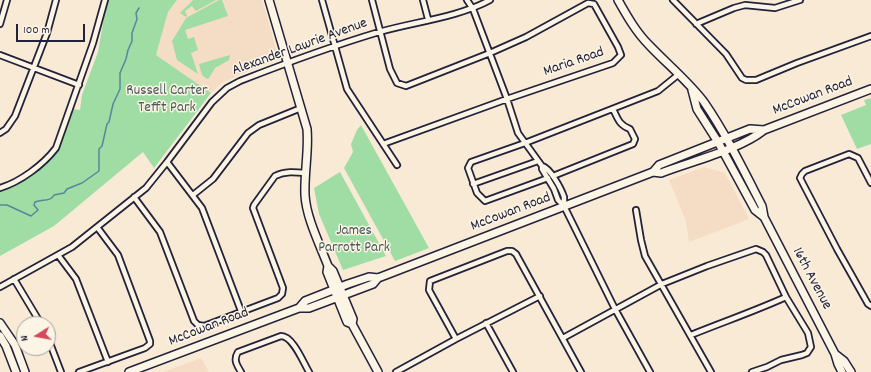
<!DOCTYPE html>
<style>
body{margin:0}
#map{position:relative;width:871px;height:372px;overflow:hidden;background:#f9ead6;font-family:Dekko,sans-serif}
canvas{display:block}
.north{position:absolute;left:16px;top:316px;width:40px;height:40px;box-sizing:border-box;background:#fcf5e5;border:1px solid #a5a1a1;border-radius:50%;rotate:259deg;font-size:11px;font-weight:700;line-height:16px;text-align:center;color:#22223b}
.north::after{content:'';display:block;margin:auto;width:14px;height:18px;background:#d1495b;clip-path:polygon(50% 0,100% 100%,50% 72%,0 100%)}
.scale{position:absolute;left:16px;top:24px;width:69px;height:18px;box-sizing:border-box;border:2px solid #22223b;border-top:0;padding-left:5px;font-size:12px;line-height:14px;white-space:nowrap;color:#22223b;-webkit-text-stroke:3px #fcf5e5;paint-order:stroke}
</style>
<div id="map">
<canvas width="871" height="372"></canvas>
<div class="north">N</div>
<div class="scale">100 m</div>
</div>
<script>
const context = document.querySelector('canvas').getContext('2d');
context.lineJoin = 'round';
function paint(path, color) { context.fillStyle = color; context.fill(path, 'evenodd'); }
function strokePath(path, color, width, dash) { context.strokeStyle = color; context.lineWidth = width; context.lineCap = dash ? 'butt' : 'round'; context.setLineDash(dash || []); context.stroke(path); }
function write(font, color, halo, rows, align = 'center') {
  context.font = font + ' Dekko,sans-serif'; context.lineWidth = 3; context.setLineDash([]); context.textBaseline = 'middle'; context.strokeStyle = halo; context.fillStyle = color; for (const [text, x, y, turn = 0] of rows) {
    context.save(); context.translate(x, y); context.rotate((+turn || 0) * Math.PI / 180); context.textAlign = isNaN(turn) ? turn : align; if (halo) context.strokeText(text, 0, 0); context.fillText(text, 0, 0); context.restore();
  }
}
const built = new Path2D(`
 M177,0H262L279,59L236,76L222,83L211,93L156,55L168,12Z
 M704,167L725,173L749,219L689,242L686,221L669,180Z
 M201,358L209,372H163Z`);
const green = new Path2D(`
 M107,0H177L168,12L156,55L211,93L154,168L143,152L54,226L0,256V191C21,184 50,165 60,144C66,133 69,121 73,109L80,110L82,95L98,52Z
 M193,0H216L196,11L192,6L185,11L187,16L186,17L180,13Z
 M219,0H222L228,16L185,30L188,39L194,37L198,50L191,53L198,74L177,60L172,41L186,18Z
 M230,55L229,60L215,68L209,78L207,79L202,75L199,64Z
 M871,98V144L857,149L841,115L866,105L864,100Z
 M361,125L429,248L395,261L344,168L353,152L351,144L357,130Z
 M340,172L386,256L343,270L319,214L314,188Z`);
const stream = new Path2D(`
 M0,205H7L31,216L38,210L34,205L35,202C42,199 51,202 54,195L64,193L67,189L82,183L99,171V149L102,146L107,124L109,122L113,104L120,89V73L126,59L128,50L132,41V33L137,19L136,13L139,8`);
const street = new Path2D(`
 M322,0L347,89L397,165
 M372,0L390,69L397,83L406,86L490,53L526,37L588,3L594,4L618,47L621,55L613,63L507,99L383,144
 M423,0L428,19
 M467,0L473,9L507,99L518,133L542,166C550,168 561,188 564,197C564,200 564,203 564,206
 M673,0L726,54L742,78L746,80H756L797,63L871,36
 M0,24L7,0
 M696,24L734,8L745,5L775,8L800,0
 M0,55L79,85
 M0,133L6,129L15,116L47,33L56,0
 M167,162L202,208L241,311
 M542,166V169L554,189L558,200L564,206L615,309L650,372
 M553,176L633,144L635,139L630,129C619,125 618,119 613,109
 M548,178L485,201L477,193L468,168L471,162L525,143L658,91L679,74
 M871,183L858,158L849,154L805,171L802,174L800,178L837,249L868,304L871,306
 M473,184L538,161
 M0,188C20,182 43,165 56,148L93,43L105,0
 M193,195L213,179L248,133L259,125L301,108
 M134,197L160,232L194,321L198,325L204,326L278,298L282,294L283,288L253,208L254,205L275,176C285,171 295,172 306,173
 M636,210L641,240L645,256L711,372
 M58,255L76,279L108,362
 M14,279L41,324
 M0,287L72,247L146,188L167,162L212,102L227,88L240,81C286,63 332,46 379,32C414,22 459,17 490,0
 M486,323L513,372
 M691,335C723,322 755,311 786,297
 M48,338L61,372
 M563,338L662,284L707,266L756,249L763,252L766,255L786,297L808,333L811,347L807,353L802,355L781,360L767,367L752,372
 M456,339L429,290L430,281L507,251H512L516,254L581,372
 M79,372L145,348L150,344V341L118,255L97,227
 M241,372C237,365 233,360 238,352L281,336C293,336 303,362 309,372
 M396,372L456,339L540,296`);
const secondary = new Path2D(`
 M269,0L307,129C309,151 304,173 305,195C306,217 320,245 328,266L333,271L353,319L352,324
 M618,0C627,16 636,32 649,45C667,64 688,81 704,102C726,134 744,171 762,206L764,217L835,354L838,364L842,372
 M692,90L697,109L718,142L755,210L764,217
 M653,172L661,173C692,161 739,150 764,130L871,89
 M328,266L327,272L347,322L352,324L378,372
 M299,308L305,301L348,284L369,277L378,278L653,172L659,165L750,129L764,130
 M0,323L15,345L25,372
 M0,336L6,346L16,372
 M835,354L844,361L851,372
 M129,372L299,308H309L373,284L378,278`);
const streetNames = [
 ["Alexander Lawrie Avenue",300,48,-20],
 ["Maria Road",574,63,-19],
 ["McCowan Road",813,97,-21],
 ["McCowan Road",511,213,-21],
 ["16th Avenue",811,279,62],
 ["McCowan Road",209,328,-21]
];
const parkNames = [
 ["Russell Carter",167,92],
 ["Tefft Park",167,109],
 ["James",354,232],
 ["Parrott Park",354,249]
];
paint(built, '#f5dcc4');
paint(green, '#9fdda4');
strokePath(stream, '#59869c', 1.5);
strokePath(street, '#22223b', 8);
strokePath(secondary, '#22223b', 10);
strokePath(street, '#fcf5e5', 4.5);
strokePath(secondary, '#fcf5e5', 7);
write('15px', '#22223b', '#fcf5e5', streetNames);
write('15px', '#485a5a', '#fcf5e5', parkNames);
</script>
